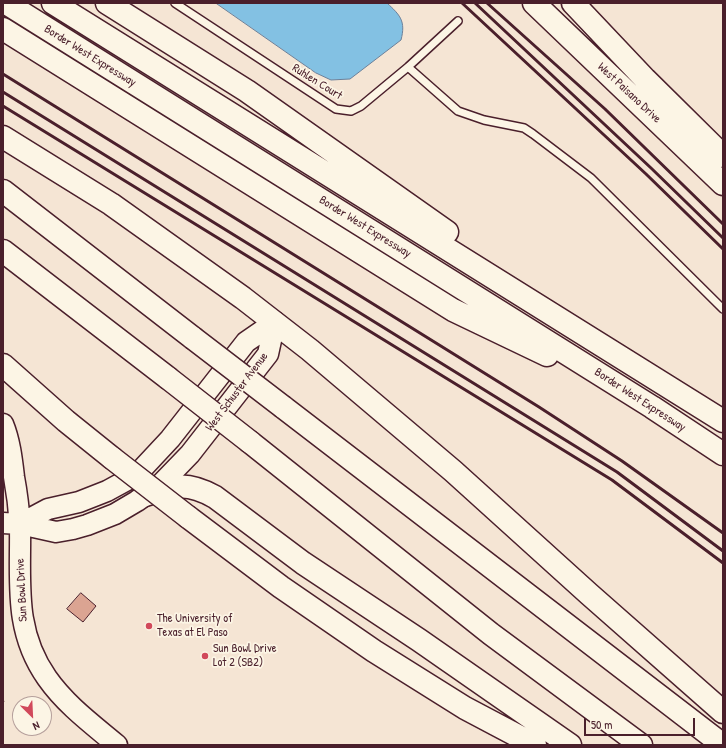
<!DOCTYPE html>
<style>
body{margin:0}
#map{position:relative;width:726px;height:748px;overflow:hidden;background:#f5e5d4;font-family:"Patrick Hand",sans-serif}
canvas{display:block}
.frame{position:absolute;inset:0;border:4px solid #4a1f2b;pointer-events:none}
.north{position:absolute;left:12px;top:696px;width:40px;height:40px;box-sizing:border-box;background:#fcf5e5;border:1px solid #b59f9b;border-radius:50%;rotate:156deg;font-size:11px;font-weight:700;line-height:16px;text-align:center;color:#4a1f2b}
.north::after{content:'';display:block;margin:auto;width:14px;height:18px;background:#d1495b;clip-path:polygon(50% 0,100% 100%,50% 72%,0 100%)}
.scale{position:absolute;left:584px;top:718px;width:111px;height:18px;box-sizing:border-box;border:2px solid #4a1f2b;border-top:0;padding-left:5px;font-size:12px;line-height:14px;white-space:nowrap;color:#4a1f2b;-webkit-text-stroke:3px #fcf5e5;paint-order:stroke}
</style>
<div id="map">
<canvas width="726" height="748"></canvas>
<div class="frame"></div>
<div class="north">N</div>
<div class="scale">50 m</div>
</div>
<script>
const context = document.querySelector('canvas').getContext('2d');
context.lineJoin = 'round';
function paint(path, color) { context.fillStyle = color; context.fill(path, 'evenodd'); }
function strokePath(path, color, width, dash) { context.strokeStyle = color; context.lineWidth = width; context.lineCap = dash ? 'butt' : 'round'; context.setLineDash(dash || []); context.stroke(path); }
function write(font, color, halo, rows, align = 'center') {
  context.font = font + ' "Patrick Hand",sans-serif'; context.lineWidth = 3.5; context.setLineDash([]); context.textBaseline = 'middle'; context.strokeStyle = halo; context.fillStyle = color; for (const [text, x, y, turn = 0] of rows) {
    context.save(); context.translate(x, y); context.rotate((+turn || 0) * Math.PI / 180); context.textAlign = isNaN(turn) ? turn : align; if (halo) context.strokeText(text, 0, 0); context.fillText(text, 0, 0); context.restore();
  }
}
const water = new Path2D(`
 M216,3H387C400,15 406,21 401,40L350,79L331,80L316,73Z`);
const building = new Path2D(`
 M81,593L96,606L83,622L67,609Z`);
const path = new Path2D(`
 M3,701L4,700`);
const lane = new Path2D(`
 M175,3L336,109L351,111L361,106L408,67L458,21
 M408,67L458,111L484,120L524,128L533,134L591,178L723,309`);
const secondary = new Path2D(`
 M3,424C10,441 12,460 14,477C17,493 19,510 20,526C21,581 13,630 47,678C66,705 92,724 117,745
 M3,523L20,524L56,532L73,529L87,525L115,514L137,501L161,484L190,454L268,354L275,322
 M20,524L48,509L79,502L107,491L129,479L142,469L170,439L246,342L275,322`);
const primary = new Path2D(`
 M534,3L723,184
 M573,3L645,79L723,156`);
const highway = new Path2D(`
 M6,3L652,407L723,454
 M53,3L723,421
 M107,3L247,91L447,232
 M3,29L453,310L547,355
 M3,137L111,204L243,298L310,350L453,471L589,594L723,712
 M3,191L193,338
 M3,251L168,378
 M3,365L66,421L112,458
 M283,407L723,745
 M250,442L491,634L641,745
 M145,495C174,486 186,481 215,497L303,563L419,640L570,745
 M188,517L281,587L374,651L465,708L535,745`);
const rail = new Path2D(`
 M462,3L646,174L723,249
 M475,3L651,168L723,238
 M487,3L605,109L723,224
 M3,74L539,407L622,461L723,533
 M3,92L617,472L723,551
 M3,106L612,480L723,563`);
const highwayBridge = new Path2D(`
 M193,338L283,407
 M168,378L250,442
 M112,458L188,517`);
const markers = [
 [149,626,4,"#d1495b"],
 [205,656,4,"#d1495b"]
];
const streetNames = [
 ["Border West Expressway",90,56,32],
 ["Ruhlen Court",317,82,32],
 ["West Paisano Drive",629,93,43],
 ["Border West Expressway",365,227,32],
 ["West Schuster Avenue",237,392,-53],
 ["Border West Expressway",640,400,33],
 ["Sun Bowl Drive",22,590,-93]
];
const poiNames = [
 ["The University of",157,619],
 ["Texas at El Paso",157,633],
 ["Sun Bowl Drive",213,649],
 ["Lot 2 (SB2)",213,663]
];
paint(water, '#83c1e3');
strokePath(water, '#6c8099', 1);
paint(building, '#dba492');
strokePath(building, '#4a1f2b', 1);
strokePath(lane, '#4a1f2b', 10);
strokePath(secondary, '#4a1f2b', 23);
strokePath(primary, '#4a1f2b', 25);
strokePath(highway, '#4a1f2b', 25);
strokePath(path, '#4a1f2b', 2.5, [1, 3]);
strokePath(lane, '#fcf5e5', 7);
strokePath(secondary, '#fcf5e5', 20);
strokePath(primary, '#fcf5e5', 22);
strokePath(highway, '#fcf5e5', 22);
strokePath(rail, '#4a1f2b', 3);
strokePath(highwayBridge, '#4a1f2b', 25, []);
strokePath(highwayBridge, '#fcf5e5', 22);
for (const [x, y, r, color] of markers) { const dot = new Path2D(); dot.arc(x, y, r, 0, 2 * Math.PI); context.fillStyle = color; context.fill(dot); strokePath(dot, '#fcf5e5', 1.5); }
write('12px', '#4a1f2b', '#fcf5e5', streetNames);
write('12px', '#4a1f2b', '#fcf5e5', poiNames, 'left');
</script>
